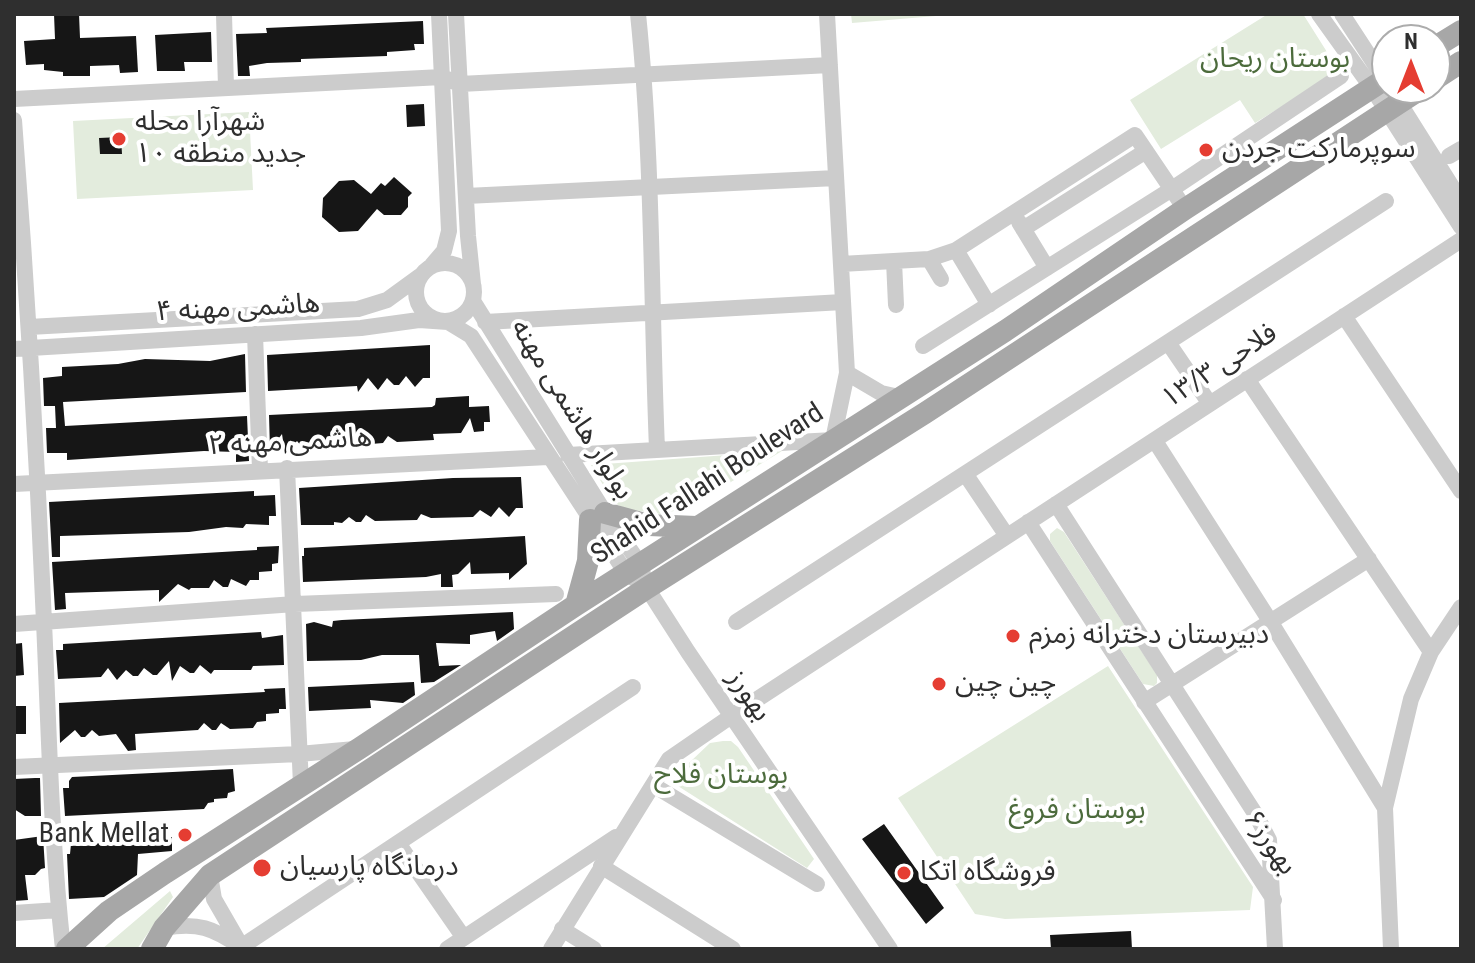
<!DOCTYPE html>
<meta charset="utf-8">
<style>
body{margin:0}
#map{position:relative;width:1475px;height:963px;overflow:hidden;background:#fff;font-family:"Roboto Condensed",sans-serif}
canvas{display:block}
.frame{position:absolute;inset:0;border:16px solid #2f2f2f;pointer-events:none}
.north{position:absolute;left:1371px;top:24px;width:80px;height:80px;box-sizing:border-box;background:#fff;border:2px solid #acacac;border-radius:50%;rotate:0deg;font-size:22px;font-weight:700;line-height:32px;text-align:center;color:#2f2f2f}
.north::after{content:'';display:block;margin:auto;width:28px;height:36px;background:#e53d32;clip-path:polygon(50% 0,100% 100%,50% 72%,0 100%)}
</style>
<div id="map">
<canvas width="1475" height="963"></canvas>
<div class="frame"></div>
<div class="north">N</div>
</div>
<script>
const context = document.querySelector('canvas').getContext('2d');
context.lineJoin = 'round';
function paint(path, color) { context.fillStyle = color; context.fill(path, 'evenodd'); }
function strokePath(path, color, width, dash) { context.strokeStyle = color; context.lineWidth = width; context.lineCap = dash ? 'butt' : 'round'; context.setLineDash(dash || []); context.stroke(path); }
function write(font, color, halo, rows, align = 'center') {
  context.font = font + ' "Roboto Condensed","Noto Sans Arabic",sans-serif'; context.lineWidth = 8; context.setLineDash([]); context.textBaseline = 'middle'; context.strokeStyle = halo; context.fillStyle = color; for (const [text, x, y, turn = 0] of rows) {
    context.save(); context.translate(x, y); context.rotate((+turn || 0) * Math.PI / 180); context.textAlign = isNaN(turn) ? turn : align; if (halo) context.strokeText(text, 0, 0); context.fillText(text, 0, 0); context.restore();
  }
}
const green = new Path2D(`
 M851,14H960L852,23Z
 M1268,14H1303L1339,71L1255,123L1240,100L1161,149L1130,100Z
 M249,112L253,190L77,199L73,121Z
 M782,451L688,508L660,514L626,509L614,503L591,465Z
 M1057,528L1064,532L1157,675V683L1154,686L1143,684L1050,541V534Z
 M1108,666L1253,887L1250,910L1005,919L975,914L898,798Z
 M723,741H731L738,747L814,859L807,868L670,781L710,743Z
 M170,891L173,897L137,949H102Z`);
const building = new Path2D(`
 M54,14H79L80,38L136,36L138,72L120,73L119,65L90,66V76H63V72L44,70V64L26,65L24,41L55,39Z
 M423,21L424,44H414L415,50L387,52V56L301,59V62L267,63L249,66L250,76H238L236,34L267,33L266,28Z
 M211,32L212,62H184L185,71H157L155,35Z
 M424,104L425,126L407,127L406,105Z
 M121,137L122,154H100L99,138Z
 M394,177L412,193L408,197V207L401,215H384L377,209L358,231L339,232L322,217L323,198L339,181L354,180L371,194L381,183L385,186Z
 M430,345V378H423L415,387L406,376L399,385H394L387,378L378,390L368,378L358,392L357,386L268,391L267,355Z
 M245,354L246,392L63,402L65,426L247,416L249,461L236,462V452L204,451L67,460V453H47L46,428H56L55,406H44L43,378L62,376V367L118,364L145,359L210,361Z
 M469,396V407L489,406L490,422H484V431L474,432L470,418L461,433L433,434L434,440L397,442L388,436L383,443L359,445L353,437L346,446L308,448H303L297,441L285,454L282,434L270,450L269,415L432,407L435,405L436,398Z
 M521,477L523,508H516L509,517L499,507L491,517L480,510L473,517L431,518L421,514L417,520L375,521L366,515L361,522H356L349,517L342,523L334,522V525H301L299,488L453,478Z
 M254,491V496L275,495L276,516H269V525L246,524L243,528L226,527L189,532L60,536V557H52L49,502Z
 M525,536L527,564L509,580V573L471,574L470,562L458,574L452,575L453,587H441V574L426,577L303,582L302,556H304V548Z
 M279,546L278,563L272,564V571L259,572V580H250L246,586L231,579L228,587H223L214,580L209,588H191L189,590L178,584L159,602V590L65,593L66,609L55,610L52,562L239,551L257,550V547Z
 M513,612L514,629L497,641L495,631L470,635V644L436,643L439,666L461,665L434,682L421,683L419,655H382L361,660L307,661L306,624L314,622L332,627L333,621L342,620Z
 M261,632L262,638L283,635L284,665L253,666L251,670H214L211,674L200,665L194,673H190L180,666L172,681L169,661L157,675H153L144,668L138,676H133L126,670L117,680L108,668L101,677L58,679L56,650H63V644Z
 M22,643L24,675L14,676V644Z
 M414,682L415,695L403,703L370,700L371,708L309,711L308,687Z
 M285,688L286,709H279V713L266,714V721L257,722L253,728L230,729L221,723L216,730H212L204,723L198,730L135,734L136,750L128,751L116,734L99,736L92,730L85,737H81L75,730L60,743L59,703L265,692L264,689Z
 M14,706H26V734H14Z
 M233,769L235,791L228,793L227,798L214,799V802L208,803L204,809L65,816L63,788H69V781L72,777Z
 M35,778H40L41,816H25L14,809V779Z
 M884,824L944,908L926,924L862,839Z
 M43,836L45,868L41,869L35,875H25L28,900L14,901V840Z
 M172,837V851L138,854L137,875L104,897L69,899L67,854H70L71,844L104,843V840Z
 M1131,931L1132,949H1051L1050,935Z`);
const minor = new Path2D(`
 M224,14L226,88
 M456,14L468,236L473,284
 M638,14C653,158 651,304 657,449
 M1319,14L1372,88L1461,227
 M1342,14L1387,83
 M1390,88L1461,201
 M14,99L442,77L460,84L830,65
 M14,120C27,287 37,455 44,622C49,731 51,840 63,949
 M1449,156L1461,149
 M466,196L836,178
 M1019,222L1047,268
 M1023,229L1146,151
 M956,250L989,305
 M929,259L941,279
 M894,261L896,305
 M416 292a29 29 0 1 1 58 0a29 29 0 1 1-58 0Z
 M841,264L929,259L956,250L1135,135L1185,209
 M432,265L444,251L449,231L439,14
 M473,301L605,513L640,564L647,588L688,652L890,949
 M1344,316L1461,491
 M485,322L843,302
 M29,327L358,309L387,300L420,276
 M255,334L260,470
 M1169,344L1210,404
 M923,346L1172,189L1341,76
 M14,349L361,328L419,320L448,322L471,336L626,573L633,578
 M847,373L881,393L899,397
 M1247,379L1431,652
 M1155,441L1270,621L1385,808
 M568,455L833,440L847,373L827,14
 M287,468L301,785
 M966,475L1007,536
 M14,484L548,457
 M1056,504L1256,815L1269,840L1275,949
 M1028,522L1274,900
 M736,622L1386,201
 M14,624L295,604L556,594
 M1144,702L1369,559
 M14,767L299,754L355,749
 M653,785L817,884
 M398,843L464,938
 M601,866L733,949
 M210,875L214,899L240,944
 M14,913L59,910
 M164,928C198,922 213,928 241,947
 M562,929L594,949
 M241,947L633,687
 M447,949L616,837
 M551,949L669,759L730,717L1461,240
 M1391,949L1385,808L1411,699L1431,652L1461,607`);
const major = new Path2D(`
 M1435,47L1461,31
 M1435,79L1461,62
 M605,513L649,525L696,527
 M576,605L588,561L590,520
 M67,949L109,911L165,873L360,748L576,605L1005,331L1185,209L1387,78
 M152,949L164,928L210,875L647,588L925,413L1422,88`);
const markers = [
 [119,139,8,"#e53d32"],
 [1206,150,8,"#e53d32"],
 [1013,636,8,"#e53d32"],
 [939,684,8,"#e53d32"],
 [185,835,8,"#e53d32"],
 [262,868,10,"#e53d32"],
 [904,873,8,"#e53d32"]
];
const parkNames = [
 ["بوستان ریحان",1275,60],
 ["بوستان فلاح",721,776],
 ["بوستان فروغ",1077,811]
];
const poiNames = [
 ["شهرآرا محله",135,123],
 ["جدید منطقه ۱۰",135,155],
 ["سوپرمارکت جردن",1222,150],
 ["دبیرستان دخترانه زمزم",1029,636],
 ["چین چین",955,684],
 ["Bank Mellat",169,835,"right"],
 ["درمانگاه پارسیان",280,868],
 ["فروشگاه اتکا",920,873]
];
const streetNames = [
 ["هاشمی مهنه ۴",238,309,-3],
 ["فلاحی ۱۳/۳",1220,367,-33],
 ["بولوار هاشمی مهنه",571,410,58],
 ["هاشمی مهنه ۲",290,443,-3],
 ["Shahid Fallahi Boulevard",708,485,-33],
 ["بهورز",748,696,56],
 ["بهورز۶",1269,843,55]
];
paint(green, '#e3ecdd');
paint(building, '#161616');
strokePath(minor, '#ccc', 16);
strokePath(major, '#a7a7a7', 22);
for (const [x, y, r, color] of markers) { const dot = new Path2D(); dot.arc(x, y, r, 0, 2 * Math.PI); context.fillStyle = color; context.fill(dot); strokePath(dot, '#fff', 3); }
write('28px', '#4c6b3c', '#fff', parkNames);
write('28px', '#2f2f2f', '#fff', poiNames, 'left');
write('28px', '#2f2f2f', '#fff', streetNames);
</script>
